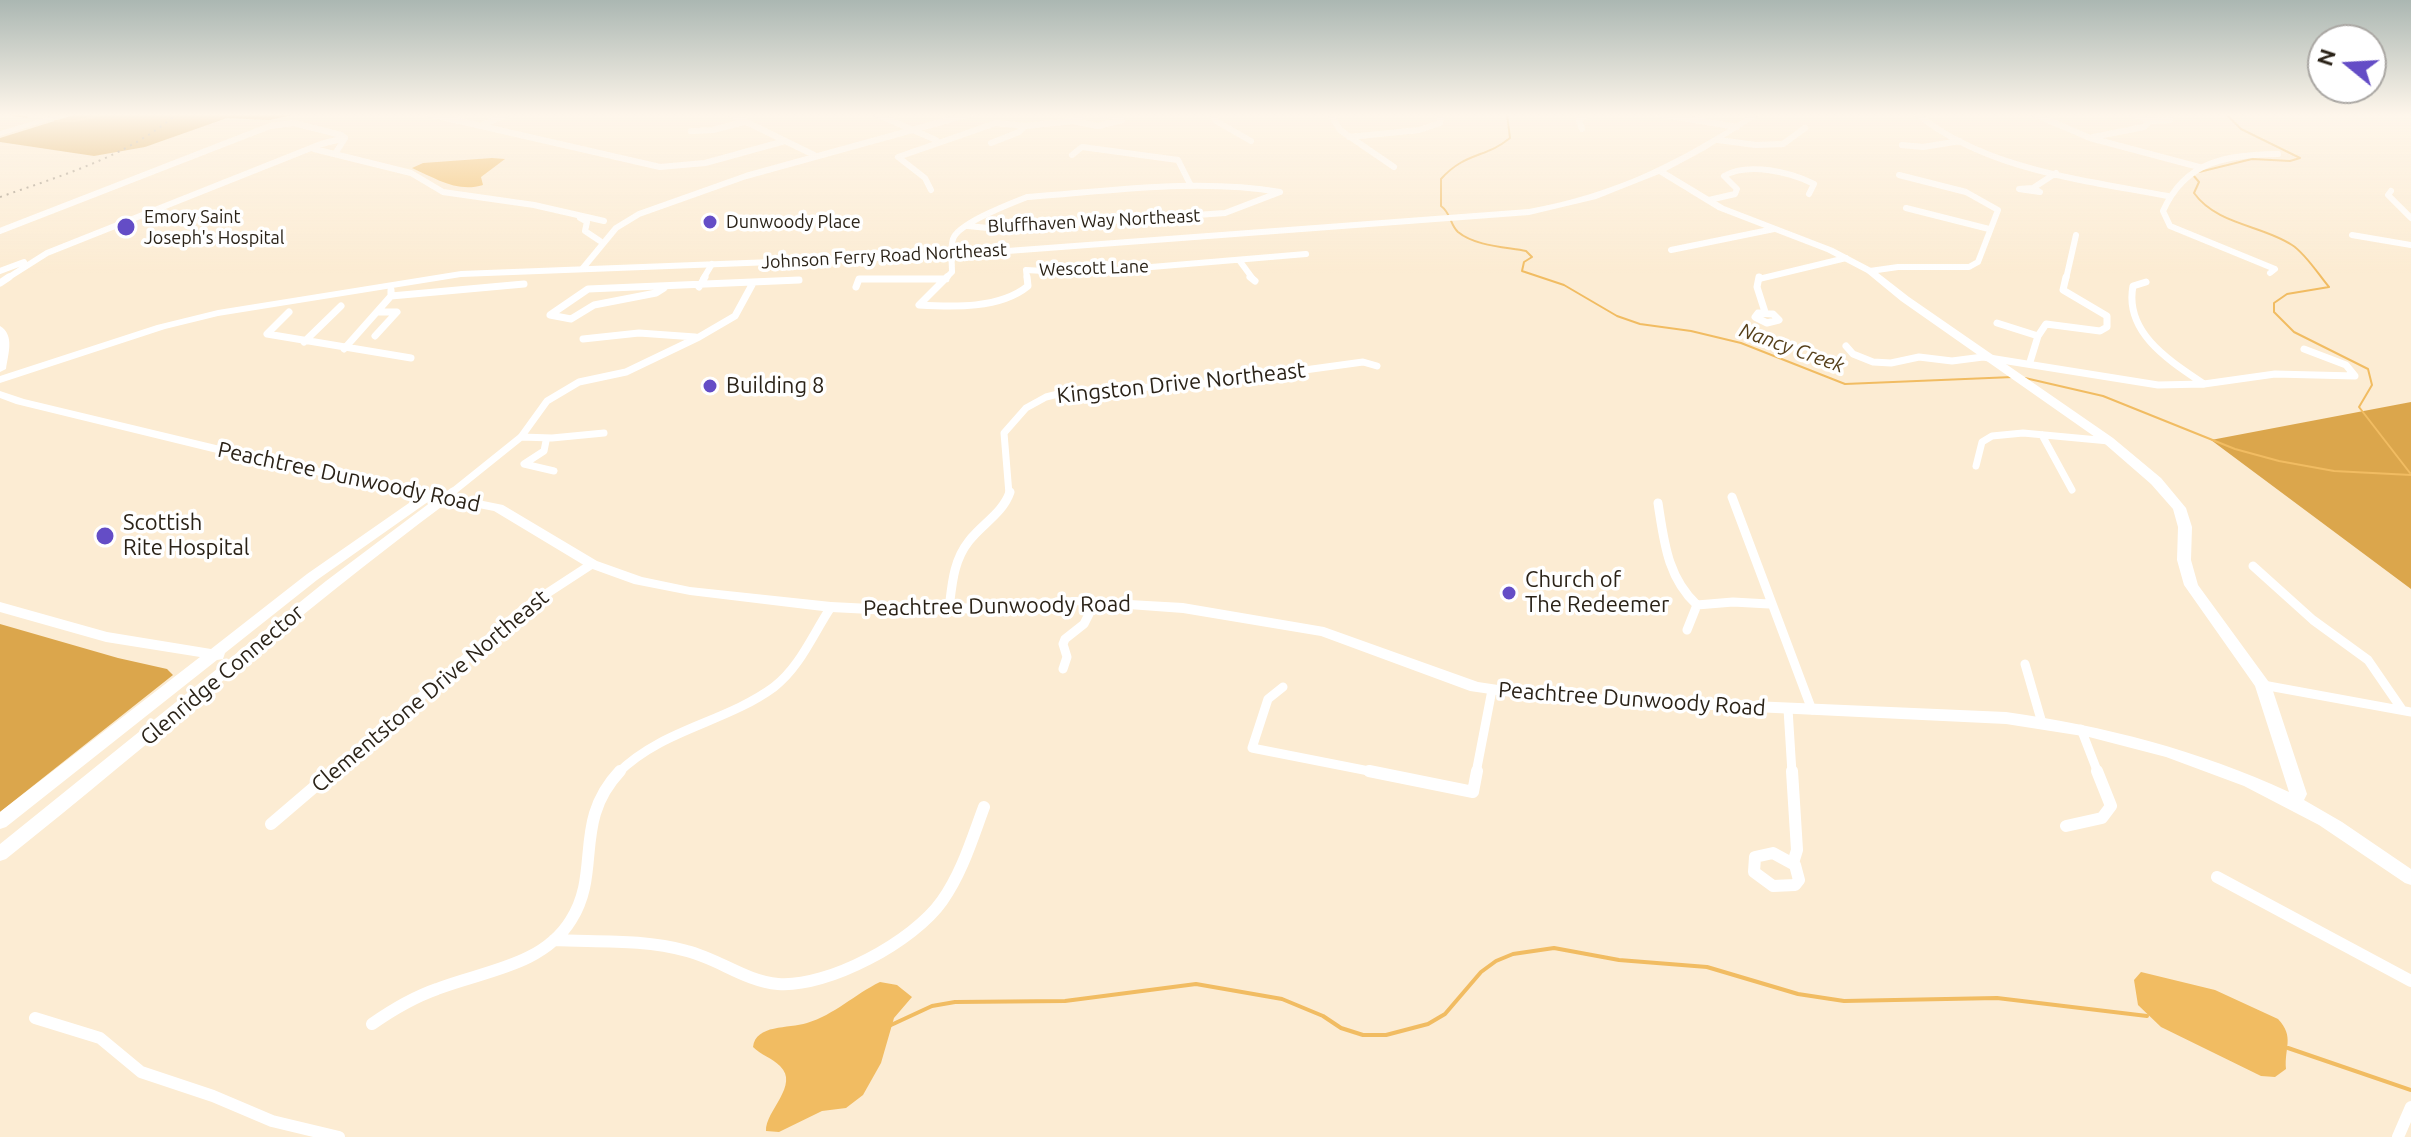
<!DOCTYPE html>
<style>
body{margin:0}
#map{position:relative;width:2411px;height:1137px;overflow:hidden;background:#fcecd3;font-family:Ubuntu,sans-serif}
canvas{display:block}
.north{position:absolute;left:2307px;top:24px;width:80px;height:80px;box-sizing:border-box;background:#fff;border:2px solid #aaa7a3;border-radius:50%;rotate:288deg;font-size:22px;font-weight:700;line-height:32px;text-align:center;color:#2b2318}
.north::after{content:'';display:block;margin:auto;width:28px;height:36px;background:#644dc6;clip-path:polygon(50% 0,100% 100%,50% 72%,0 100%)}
</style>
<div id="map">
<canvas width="2411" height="1137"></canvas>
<div class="north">N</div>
</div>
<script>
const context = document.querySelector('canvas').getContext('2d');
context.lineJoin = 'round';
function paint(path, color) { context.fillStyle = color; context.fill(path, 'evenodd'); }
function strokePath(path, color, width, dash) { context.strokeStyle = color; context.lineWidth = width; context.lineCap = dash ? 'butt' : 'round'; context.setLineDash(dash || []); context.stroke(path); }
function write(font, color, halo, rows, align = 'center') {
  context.font = font + ' Ubuntu,sans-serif'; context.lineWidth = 7; context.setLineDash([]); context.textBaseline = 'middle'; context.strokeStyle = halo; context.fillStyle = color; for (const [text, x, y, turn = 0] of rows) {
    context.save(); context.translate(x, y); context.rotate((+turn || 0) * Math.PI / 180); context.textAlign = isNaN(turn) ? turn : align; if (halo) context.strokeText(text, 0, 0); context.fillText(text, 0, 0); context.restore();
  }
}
const forest = new Path2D(`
 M77,114H292L293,115L269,120L227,118L145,147L94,156L0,142V138Z
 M2411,402V589L2211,440Z
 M0,624L118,658L167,669L173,675L0,812Z`);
const water = new Path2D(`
 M492,158L505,159L481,177L483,185C457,193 435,178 412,168L423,163Z
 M2141,972L2215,990L2278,1019C2295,1037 2284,1048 2286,1069L2275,1077L2261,1076L2161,1027L2138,1005L2134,980Z
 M880,982L897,985L912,997L894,1018L881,1063L863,1095L846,1108L822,1111L779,1132L766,1131C765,1111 800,1085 780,1066C772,1058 761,1055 753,1047C756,1024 788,1029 807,1023C834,1015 855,994 880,982Z`);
const streamFar1 = new Path2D(`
 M8,114L27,117
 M1507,114L1510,138C1486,158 1465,152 1441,179V206C1451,213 1450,225 1458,232C1475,246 1505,247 1526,251L1532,257L1524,262L1522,271L1564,285L1617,316L1640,324L1691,331L1741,343L1845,384L2013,377
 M55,121H75L106,114
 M2199,172L2252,159L2290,161L2300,158L2241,129L2226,114
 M2193,175L2199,182L2194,193C2217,225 2262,225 2292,245C2306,254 2318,274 2329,287L2287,294L2274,303V312L2294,332L2368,369L2372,385L2359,407L2410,473
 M2025,378L2103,396L2235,449L2279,461L2334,471L2411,475`);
const stream = new Path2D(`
 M891,1025L932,1006L955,1002L1065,1001L1196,984L1282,999L1323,1016L1341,1028L1363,1035H1386L1428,1024L1445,1014L1481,972L1496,961L1513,954L1554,948L1619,960L1707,967L1798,994L1844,1001L1997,998L2147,1016
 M2288,1048L2411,1090`);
const streetFar3 = new Path2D(`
 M429,114L660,167L705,163L785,141
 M730,114L814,155
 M876,114L936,140
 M1084,114L1073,121L1098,126L1122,120L1118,116L1100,114
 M1213,114L1216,121L1251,141
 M1330,114L1340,130L1394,167
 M1659,114L1737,127
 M1917,114C1986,170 2083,180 2168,196
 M2034,114L2090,138L2199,167
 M2132,114L2150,121
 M480,126L507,114
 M1025,126L1073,121
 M1582,129L1579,120L1587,114
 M691,131L713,130L744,122
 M1349,137L1419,130L1440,123L1441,114
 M2093,137L2144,127L2150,121L2170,120
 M1718,140L1756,145L1783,144L1805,128
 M1902,145L1923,147L1960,141
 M314,149L411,173L443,192L534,205L604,221
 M1072,155L1082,147L1178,160L1191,186
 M2033,188L2040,192L2019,189Z
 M2033,188L2056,173
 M931,190L925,178L898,157L996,123L1025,126L1019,132L991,143
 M2391,191L2388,195L2411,218
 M1709,200L1735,194L1737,189L1724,176C1748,162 1791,172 1814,184L1809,194
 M1906,208L1989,229
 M580,218L587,222L585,231L600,241
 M968,226L998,229L1225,213L1280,192
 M0,231L270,126L294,123L341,135L345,138L335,154
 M2352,235L2411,245
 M1671,250L1774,229
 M1239,260L1253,279
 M583,268L616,228L639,214L746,176L970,114
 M0,271L24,262
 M1870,271L1898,267H1969L1978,262L1998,210L1966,192L1899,175
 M2270,273L2275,269L2170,226L2163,211C2186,160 2227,155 2278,154
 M6,279L47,253L321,144L345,138
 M703,279L712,264
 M859,279H946
 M945,279L952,272C952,262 950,248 953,239C958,223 1012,203 1027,197C1111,191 1197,178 1280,192
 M1027,279L1026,270L1080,273L1306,254
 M1759,279L1846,258
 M2066,279L2076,235`);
const streetFar2 = new Path2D(`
 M947,277L919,305C953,307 1000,309 1028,286L1027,277
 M1250,277L1255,281
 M1759,277L1757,287L1765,312
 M2146,282L2133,286C2124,333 2170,361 2204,384
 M0,283L9,277
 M699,287L705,277
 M856,287L859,279H946
 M664,288L656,293L594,305L571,319L550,315L588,289L799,280
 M391,296L524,284
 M289,312L267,334L411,358
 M1758,313L1773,314L1779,320L1767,323L1755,317Z
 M1997,323L2038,336
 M375,336L397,312H377
 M583,339L639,333L695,337
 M304,342L341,306
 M1846,346L1853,354L1873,362L1891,363L1919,357L1952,361L1983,357L2158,385L2204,384L2275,374L2355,376L2346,365L2304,349
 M344,349L391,296V290
 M2030,362L2038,336L2046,324L2100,331L2107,327V316L2063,290L2066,277
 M2042,435L2072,490
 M521,437L552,438L604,433
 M546,441L544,451L524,464L554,471
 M1976,466L1982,442L1992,436L2023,433L2109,441
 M450,494L521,437L547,401L579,382L626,372L699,337L735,316L753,283
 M1009,494L1004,433L1026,408L1046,397L1070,391L1195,385L1363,362L1377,366`);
const streetFar1 = new Path2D(`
 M1732,497L1812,710
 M445,498L453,492
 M1658,503C1664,541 1667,577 1697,605
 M2253,566L2313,620L2368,660L2401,708
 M1697,605L1733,602L1769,604
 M949,609C952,585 953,561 969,541C982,524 1003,513 1010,492
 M1687,630L1697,605
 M2025,664L2042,723
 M1063,669L1067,657L1063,644L1065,639L1084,624L1095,602
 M2263,685L2411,712
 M1283,687L1268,699L1252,748L1379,773
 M1788,709L1792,773
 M2081,729L2098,773
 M331,773L526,607L592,564
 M618,773C662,729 725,723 774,687C800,667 813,634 831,607
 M1476,773L1492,690`);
const street = new Path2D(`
 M1369,771L1473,792L1477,771
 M1792,771L1797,850L1793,863
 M271,824L333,771
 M2066,826L2102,818L2111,806L2097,771
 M1773,853L1795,865L1799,880L1795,885L1773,886L1754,872L1755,857Z
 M2217,877L2411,981
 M554,940C598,942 644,939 687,951C719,959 745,981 778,984C828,988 914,941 942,901C962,873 972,839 984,807
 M35,1018L100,1038L141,1072L213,1096L272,1121L339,1137
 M372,1024C392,1010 414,997 437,989C483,971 543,966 571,920C602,871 572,822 620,771
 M2398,1137L2411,1107`);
const secondary = new Path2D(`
 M58,114H69L0,136V131Z
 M1752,114H1761L1705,150L1666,171L1724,206L1833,248L1873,269L1909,297L2113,438L2161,478L2186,508L2192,527L2191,560L2198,585L2271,685L2307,794L2304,800L2342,822L2411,869V885L2405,883L2319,825L2244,786L2166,757L2089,737L2006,724L1545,702L1470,691L1321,636L1183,613L1075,605L985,613L890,615L831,612L690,595L634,584L587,567L494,511L448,502C296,615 154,741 6,859L0,861V844L326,581L435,499H432L317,580L225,653L223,659L217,660L6,827L0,829V812L200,657L106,642L0,612V602L107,632L211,649L307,574L419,496L266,465L16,404L0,398V391L24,399L266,457L503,505L597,561L642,577L690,587L831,602L890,605L985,603L1075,597L1183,603L1324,627L1478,682L1545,692L2006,712C2105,726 2198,750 2289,792L2255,686L2184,585L2177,560L2178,527L2173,509L2151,484L2105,444L1901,301L1867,273L1827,252L1718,210L1659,174L1596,199L1529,215L954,258L461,277L218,316L165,329L0,383V376L157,325L218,310L461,271L954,252L1529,209C1617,193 1678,161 1752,114Z
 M0,326C15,335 8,354 6,369L0,372Z`);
const rail = new Path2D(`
 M0,197C63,175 126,157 177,114`);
const markers = [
 [710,222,8,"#644dc6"],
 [126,227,10,"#644dc6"],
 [710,386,8,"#644dc6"],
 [105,536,10,"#644dc6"],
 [1509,593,8,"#644dc6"]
];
const farPoinames = [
 ["Emory Saint",144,217],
 ["Joseph's Hospital",144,238],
 ["Dunwoody Place",726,222]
];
const farStreetnames = [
 ["Bluffhaven Way Northeast",1094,221,-3],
 ["Johnson Ferry Road Northeast",884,256,-3],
 ["Wescott Lane",1094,268,-2]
];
const farWaternames = [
 ["Nancy Creek",1792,348,20]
];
const streetNames = [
 ["Kingston Drive Northeast",1181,383,-6],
 ["Peachtree Dunwoody Road",349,477,12],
 ["Peachtree Dunwoody Road",997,606,-1],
 ["Glenridge Connector",222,675,-40],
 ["Clementstone Drive Northeast",430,691,-40],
 ["Peachtree Dunwoody Road",1632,699,4]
];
const poiNames = [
 ["Building 8",726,386],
 ["Scottish",123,523],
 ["Rite Hospital",123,548],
 ["Church of",1525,580],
 ["The Redeemer",1525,605]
];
paint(forest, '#dba64c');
paint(water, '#f1bc62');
strokePath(streamFar1, '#f1bc62', 2);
strokePath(stream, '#f1bc62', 4);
strokePath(streetFar3, '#fff', 6);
strokePath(streetFar2, '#fff', 7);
strokePath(streetFar1, '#fff', 9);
strokePath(street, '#fff', 12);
paint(secondary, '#fff');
strokePath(rail, '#998c7a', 2, [2, 5]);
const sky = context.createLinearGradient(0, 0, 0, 273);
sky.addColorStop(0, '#abb7b2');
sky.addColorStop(0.42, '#fef6eb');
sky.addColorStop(1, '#fef6eb00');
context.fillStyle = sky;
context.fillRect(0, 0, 2411, 273);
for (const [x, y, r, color] of markers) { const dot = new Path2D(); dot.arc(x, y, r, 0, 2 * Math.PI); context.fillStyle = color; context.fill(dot); strokePath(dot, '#fff', 3); }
write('18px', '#2b2318', '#fff', farPoinames, 'left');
write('18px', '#2b2318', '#fff', farStreetnames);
write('italic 20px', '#56401b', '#fff', farWaternames);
write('22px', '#2b2318', '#fff', streetNames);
write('22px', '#2b2318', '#fff', poiNames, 'left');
</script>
